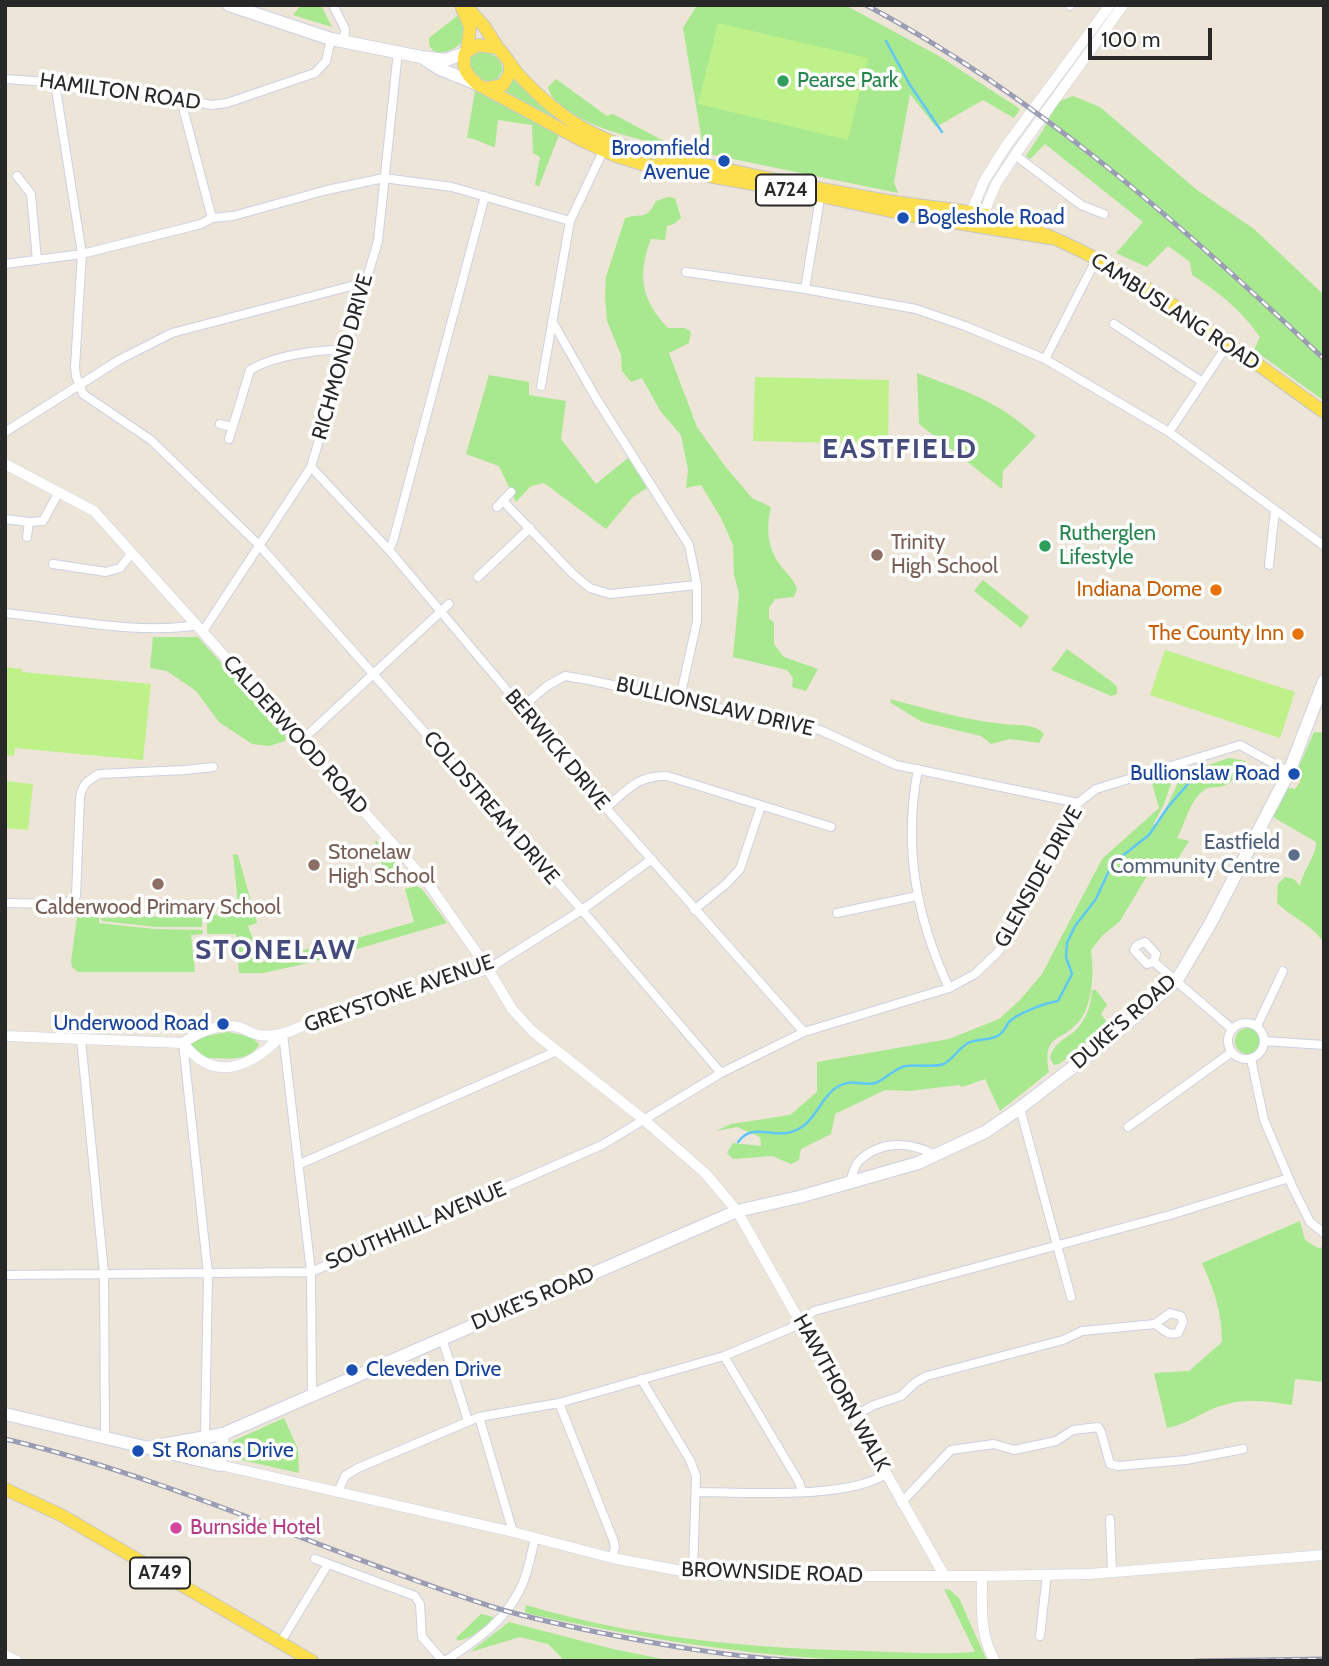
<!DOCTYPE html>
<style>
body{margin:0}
#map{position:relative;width:1329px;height:1666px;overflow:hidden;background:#ece5d8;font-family:Cabin,sans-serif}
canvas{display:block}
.frame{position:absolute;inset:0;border:7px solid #282828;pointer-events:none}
.scale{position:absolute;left:1088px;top:28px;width:124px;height:32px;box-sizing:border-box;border:4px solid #282828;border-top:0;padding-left:9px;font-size:21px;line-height:24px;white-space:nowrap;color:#282828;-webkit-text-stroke:5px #fff;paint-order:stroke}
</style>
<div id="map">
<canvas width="1329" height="1666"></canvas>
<div class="frame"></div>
<div class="scale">100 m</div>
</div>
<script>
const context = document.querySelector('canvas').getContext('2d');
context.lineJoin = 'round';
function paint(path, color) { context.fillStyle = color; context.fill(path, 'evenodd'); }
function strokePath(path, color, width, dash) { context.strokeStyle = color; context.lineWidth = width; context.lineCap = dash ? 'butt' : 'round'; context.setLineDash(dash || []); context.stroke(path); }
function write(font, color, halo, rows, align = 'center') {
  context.font = font + ' Cabin,sans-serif'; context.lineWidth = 7; context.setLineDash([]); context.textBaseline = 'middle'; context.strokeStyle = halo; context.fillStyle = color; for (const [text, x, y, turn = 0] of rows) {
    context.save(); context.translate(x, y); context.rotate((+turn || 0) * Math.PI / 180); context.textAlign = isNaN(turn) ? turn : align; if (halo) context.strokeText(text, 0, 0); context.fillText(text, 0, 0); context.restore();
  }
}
const green = new Path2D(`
 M301,5H321L332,27L293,15Z
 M697,5H845L939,56L1020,109L1014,118L983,100L936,127L910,94L894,182L898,193L704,153L683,28Z
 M457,16L464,19L463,41C454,52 427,61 429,38Z
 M478,51C491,52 500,56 503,70L496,81C483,83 476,76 469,65L470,57Z
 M512,78L533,98L566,124L501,89Z
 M556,79L607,116L613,114L677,148C647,142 555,122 548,87Z
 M475,91L559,135L539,186L535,185L540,157L533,153L532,125L498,120L495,147C485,145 476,138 467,138Z
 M1073,96L1100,107L1197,190L1254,229L1324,295V401L1254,350L1260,337C1241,310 1220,293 1192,275L1190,262L1168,246L1147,267L1116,253L1143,222L1045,144L1030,159L1026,156L1043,130L1058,102Z
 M668,197L675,198L681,218L674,224L667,226L665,240L651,239C637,275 641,300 668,328H685L691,332L689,343L669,353L697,427L725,466L752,498L771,507C765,531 768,552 785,571C791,578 794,580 797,589L794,597L775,599L769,608V619L774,622V644L784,657L818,669L806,691L792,687L793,678L787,670L733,657L739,594L734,574L733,545L721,518L701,485L686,488L688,470L681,435L661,412L642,378L631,382L622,371L621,355L607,321L605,298L606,277L625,218C642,212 646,222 656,201Z
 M917,373C965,391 997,400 1036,436L1003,471L1002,489L919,424Z
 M489,375L529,382V395L566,401L561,439L596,484L628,458L647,488L633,497L606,529L544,483L531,486L516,502L499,466L466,454Z
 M983,580L1029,617L1021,628L974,591Z
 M153,637H198L287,737L285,741L269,746L252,744L219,722L196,691L167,671L150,668Z
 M1067,649L1112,682L1117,687V694L1111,696L1051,670Z
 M890,699C927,709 965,720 1003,724C1017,726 1035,723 1044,734L1039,743L1010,739L991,744L981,736L922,722L891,703Z
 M1314,732L1324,733V943C1313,925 1291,917 1277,903L1278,884L1285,877L1294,879L1300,886C1303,870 1317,855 1316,842L1273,817L1288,788L1295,789L1300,782L1301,776L1297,771Z
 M1229,758L1246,761C1240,770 1234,782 1223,786C1218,788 1210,786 1206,789C1189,799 1186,823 1177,838L1189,841L1176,862L1171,860L1166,865L1153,866L1120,921L1102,936L1091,950C1094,971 1093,1003 1080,1020C1061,1044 1042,1032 1049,1072L1000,1111L985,1079L962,1087L959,1085L910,1091L885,1090L835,1114L831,1134L801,1149L799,1160L791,1164L772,1156L733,1159L727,1153L733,1143L761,1146L760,1137L737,1127L716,1131L731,1124L790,1115L817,1092V1062L949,1039L999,1019L1020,1000L1042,974L1102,859L1159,808L1152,783L1164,780L1171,784L1164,804L1153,825L1159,823L1182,774Z
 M375,841H377L411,878L410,880L388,886Z
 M233,854L238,855L257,923L248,926L255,944L259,963L321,945V953L334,949L333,945L414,922L405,889L416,886L422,889L447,923L308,963L263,973H239L236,934H207V915L239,914Z
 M202,915V927H156L102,921L101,918Z
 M77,917H99V923L154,929L203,930V934L191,935L195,972H78L72,967L71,962Z
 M1092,990H1096L1107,1005L1101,1014L1110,1026L1059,1064L1054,1065L1050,1058C1054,1042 1065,1040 1076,1030C1087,1018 1091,1006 1092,990Z
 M1235 1041a13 13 0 1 1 26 0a13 13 0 1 1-26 0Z
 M228,1032L251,1037L259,1044C250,1063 224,1058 206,1058L191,1045L197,1038Z
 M1300,1221L1305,1240L1318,1248L1324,1247V1382L1295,1379L1292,1405C1270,1402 1246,1398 1224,1405C1204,1410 1191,1423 1167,1428L1154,1373L1189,1371L1222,1342C1222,1313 1214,1289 1202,1263Z
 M284,1418L298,1449L299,1473L233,1458V1441Z
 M944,1589L950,1590L959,1598L987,1661C921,1661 855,1662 789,1656C700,1648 613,1632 525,1613L526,1605C636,1638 749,1648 863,1651C901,1652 938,1655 975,1652Z
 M481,1614L497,1618L470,1637L458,1641L456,1638Z
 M509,1622L613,1649L672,1661H565L548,1644L520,1637L470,1652Z`);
const pitch = new Path2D(`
 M718,23L868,58L848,140L698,104Z
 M755,377L889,380L888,444L753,441Z
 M1165,650L1295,692L1280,738L1150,695Z
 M5,667L22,669V672L151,684L143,760L15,748L14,756L5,755Z
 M5,781L33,784L28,830L5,828Z`);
const stream = new Path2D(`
 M886,41L910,85L942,132
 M738,1142C754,1119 777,1144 802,1127C817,1117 822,1096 837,1087C853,1077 865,1088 878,1082C888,1077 895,1068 906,1066C918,1064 933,1068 944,1064C953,1059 959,1048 968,1043C978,1038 991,1041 999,1035C1004,1032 1006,1026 1009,1022C1018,1013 1045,1003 1058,1001L1072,974L1066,957L1067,943L1075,926L1096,899L1112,864L1149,835L1168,807L1194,777L1213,769`);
const minor = new Path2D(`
 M333,5L345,29L344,41
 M1070,6V5
 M5,79L106,86L212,105L227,103L315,73L326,61L331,39
 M55,83L82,254L75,367L76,376L83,394L151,440L259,545L582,910L721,1073
 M184,101V112L212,218
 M1015,155L1081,205L1104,214
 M17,176L31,194L37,260
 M5,264L82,254L201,224L212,218L233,216L327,190L384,178L452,187L570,221
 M686,272L805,289L916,309L965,326L1045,359L1169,432L1323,545
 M805,289L821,192
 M552,321L596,398L689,545L697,585V621L680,698
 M1114,324L1201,381
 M1045,359L1096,260
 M541,386L570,221L605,147
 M220,424L232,427
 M5,432L119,360L172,333L355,285L364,286
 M1169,432L1228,344
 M229,439L250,370C273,356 318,349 344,350
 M311,467L389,550L606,808L804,1032
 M503,501L573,574L590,588L610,594L697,585
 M497,507L511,492
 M5,519L29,522L43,521L59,492
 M27,537L29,522
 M389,550L393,541L485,196
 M53,564L106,572L120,568L131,554
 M1269,565L1275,510
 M478,577L530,528
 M5,613C64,619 141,635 197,625
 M203,631L311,467L378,241L398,51
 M521,708L547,686L565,676L589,680L820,730L896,765L1078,803
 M301,741L449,604
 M918,769C903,847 916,917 949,988
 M606,808C627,790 638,775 667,776L831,827
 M5,903L65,904L76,896L80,798C82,784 87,781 99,774L185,770L213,767
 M694,910L726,884L740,869L761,806
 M837,913L917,896
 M1154,962L1147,964L1134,950L1137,945L1145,942L1156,954L1154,962L1232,1029
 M488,969L582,910L652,859
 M1228 1041a18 18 0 1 1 36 0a18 18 0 1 1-36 0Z
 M1257,1026L1283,971
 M283,1034L311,1272L312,1395
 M81,1039L104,1273L105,1437
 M1264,1041L1324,1045
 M183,1043L208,1274L205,1436
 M1251,1059L1264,1120L1293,1188L1310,1222L1324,1233
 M1020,1108L1071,1297
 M1128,1127L1232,1052
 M300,1164L557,1051
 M850,1182C852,1176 854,1167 858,1162C880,1140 910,1141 935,1155
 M5,1275L311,1272L602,1145L721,1073L804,1032L949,988L975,974L998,952L1018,922L1078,803L1096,789L1240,745L1289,772
 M442,1338L468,1421
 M724,1356L799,1482L802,1492
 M641,1379L690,1460L696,1476L693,1573
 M559,1403L613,1539L615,1547L612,1558
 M854,1416L874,1405L901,1396L916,1382L927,1376L1063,1340L1082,1331L1155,1324L1170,1313L1181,1316L1183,1322L1178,1333C1168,1336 1164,1330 1155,1324
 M479,1417L513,1532
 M338,1492L345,1476L358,1468L479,1417L559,1403L724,1356L791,1328L814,1311L1170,1215L1289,1178
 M696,1492C743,1492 850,1500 887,1473
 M901,1503L951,1450L994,1444L1014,1450L1056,1441L1073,1430L1098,1427L1101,1432L1110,1464L1118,1466L1186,1460L1243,1449
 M1110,1519L1112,1572
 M315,1559L415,1596L420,1604L422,1637L443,1661
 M1040,1636L1047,1574
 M280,1643L328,1564
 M445,1661C477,1640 510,1618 524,1580C529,1567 532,1552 535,1538`);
const tertiary = new Path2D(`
 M971,213L984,181L1006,146L1110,5
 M983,215L996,184L1017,152L1123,5
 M5,464L94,511L428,883L488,969L512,1009L532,1031L643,1119L705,1173L737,1211L944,1575
 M5,1036L183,1043C199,1032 218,1023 239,1027C245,1029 252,1034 259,1035C278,1038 294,1030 311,1022L488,969
 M183,1043C215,1085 253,1066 283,1034
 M220,1465L513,1532L612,1558L693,1573L736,1576H982L1090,1574L1324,1555
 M982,1576C982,1606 979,1635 995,1661
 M5,1655L17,1661`);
const secondary = new Path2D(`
 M229,5L331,39L421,57L446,60L465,53
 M424,59L440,69L477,84
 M5,1414L220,1465L223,1434
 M150,1447L223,1434L737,1211L799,1197L918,1163L985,1132L1020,1108L1108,1040L1177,980L1209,926L1289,772L1324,681`);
const primary = new Path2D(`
 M465,5L484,26L498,48
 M462,8L470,27L467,51
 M487,88L503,85L510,73V64
 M1050,238L914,216L820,196L642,164L616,156L583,141L477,84C467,75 461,67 465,53L478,45L498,48C506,56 511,66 518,74C550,109 582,133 627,147C711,167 797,185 882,200C925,208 970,208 1012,222C1126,260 1227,344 1324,412
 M5,1489L61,1515L312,1661`);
const rail = new Path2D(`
 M866,5C1038,97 1183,226 1324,359
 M5,1439C172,1478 328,1554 490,1606C520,1616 551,1622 582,1629C655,1644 728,1657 802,1661
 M1196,1661L1324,1659`);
const markers = [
 [783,81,7,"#2e9e5b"],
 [724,161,7,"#1a4fb4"],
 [903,218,7,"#1a4fb4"],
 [1045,546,7,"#2e9e5b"],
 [877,555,7,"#8d6e63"],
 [1216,590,7,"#e8710a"],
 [1298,634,7,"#e8710a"],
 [1294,774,7,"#1a4fb4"],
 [1294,855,7,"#5c6f8a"],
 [314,865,7,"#8d6e63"],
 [158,884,7,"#8d6e63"],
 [223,1024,7,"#1a4fb4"],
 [352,1370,7,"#1a4fb4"],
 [138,1451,7,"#1a4fb4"],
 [176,1528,7,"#d1479c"]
];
const shields = [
 [786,190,60],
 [160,1573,60]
];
const shieldNames = [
 ["A724",786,190],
 ["A749",160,1573]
];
const leisureNames = [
 ["Pearse Park",797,81],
 ["Rutherglen",1059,534],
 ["Lifestyle",1059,558]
];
const streetNames = [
 ["HAMILTON ROAD",120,92,8],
 ["CAMBUSLANG ROAD",1175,312,33],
 ["RICHMOND DRIVE",343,357,-74],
 ["BULLIONSLAW DRIVE",715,707,13],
 ["CALDERWOOD ROAD",295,735,48],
 ["BERWICK DRIVE",557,750,50],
 ["COLDSTREAM DRIVE",491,808,49],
 ["GLENSIDE DRIVE",1039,877,-61],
 ["GREYSTONE AVENUE",399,994,-19],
 ["DUKE'S ROAD",1124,1022,-41],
 ["SOUTHHILL AVENUE",416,1226,-23],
 ["DUKE'S ROAD",533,1299,-23],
 ["HAWTHORN WALK",841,1393,61],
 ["BROWNSIDE ROAD",772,1573,2]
];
const transitNames = [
 ["Broomfield",710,149],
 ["Avenue",710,173],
 ["Bogleshole Road",917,218,"left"],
 ["Bullionslaw Road",1280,774],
 ["Underwood Road",209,1024],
 ["Cleveden Drive",366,1370,"left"],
 ["St Ronans Drive",152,1451,"left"]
];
const educationNames = [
 ["Trinity",891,543],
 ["High School",891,567],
 ["Stonelaw",328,853],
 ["High School",328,877],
 ["Calderwood Primary School",158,908,"center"]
];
const foodNames = [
 ["Indiana Dome",1202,590],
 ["The County Inn",1284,634]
];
const serviceNames = [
 ["Eastfield",1280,843],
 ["Community Centre",1280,867]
];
const hotelNames = [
 ["Burnside Hotel",190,1528]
];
const districtNames = [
 ["EASTFIELD",900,450],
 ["STONELAW",276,951]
];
paint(green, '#a8e88f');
paint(pitch, '#bef189');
strokePath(stream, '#60c7f9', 2.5);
strokePath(minor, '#cdd0e3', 10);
strokePath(tertiary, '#cdd0e3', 11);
strokePath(secondary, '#cdd0e3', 14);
strokePath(primary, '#c7c7c7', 14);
strokePath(minor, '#fff', 8);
strokePath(tertiary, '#fff', 10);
strokePath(secondary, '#fff', 12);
strokePath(primary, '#fddf4d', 12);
strokePath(rail, '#9b9db5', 5);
strokePath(rail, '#fff', 2.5, [8]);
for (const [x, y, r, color] of markers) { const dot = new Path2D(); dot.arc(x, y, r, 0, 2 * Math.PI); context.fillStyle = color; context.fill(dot); strokePath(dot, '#fff', 2.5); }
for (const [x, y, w] of shields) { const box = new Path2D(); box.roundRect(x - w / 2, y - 15.5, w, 31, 5); context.fillStyle = '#fff'; context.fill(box); strokePath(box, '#282828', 2); }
write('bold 19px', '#282828', null, shieldNames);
write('21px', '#27864d', '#fff', leisureNames, 'left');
write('21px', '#282828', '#fff', streetNames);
write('21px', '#164399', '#fff', transitNames, 'right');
write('21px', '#785e54', '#fff', educationNames, 'left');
write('21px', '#c56008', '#fff', foodNames, 'right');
write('21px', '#4e5e75', '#fff', serviceNames, 'right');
write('21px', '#b23c85', '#fff', hotelNames, 'left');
context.letterSpacing = '2px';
write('bold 28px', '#454b7c', '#fff', districtNames);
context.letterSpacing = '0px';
</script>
